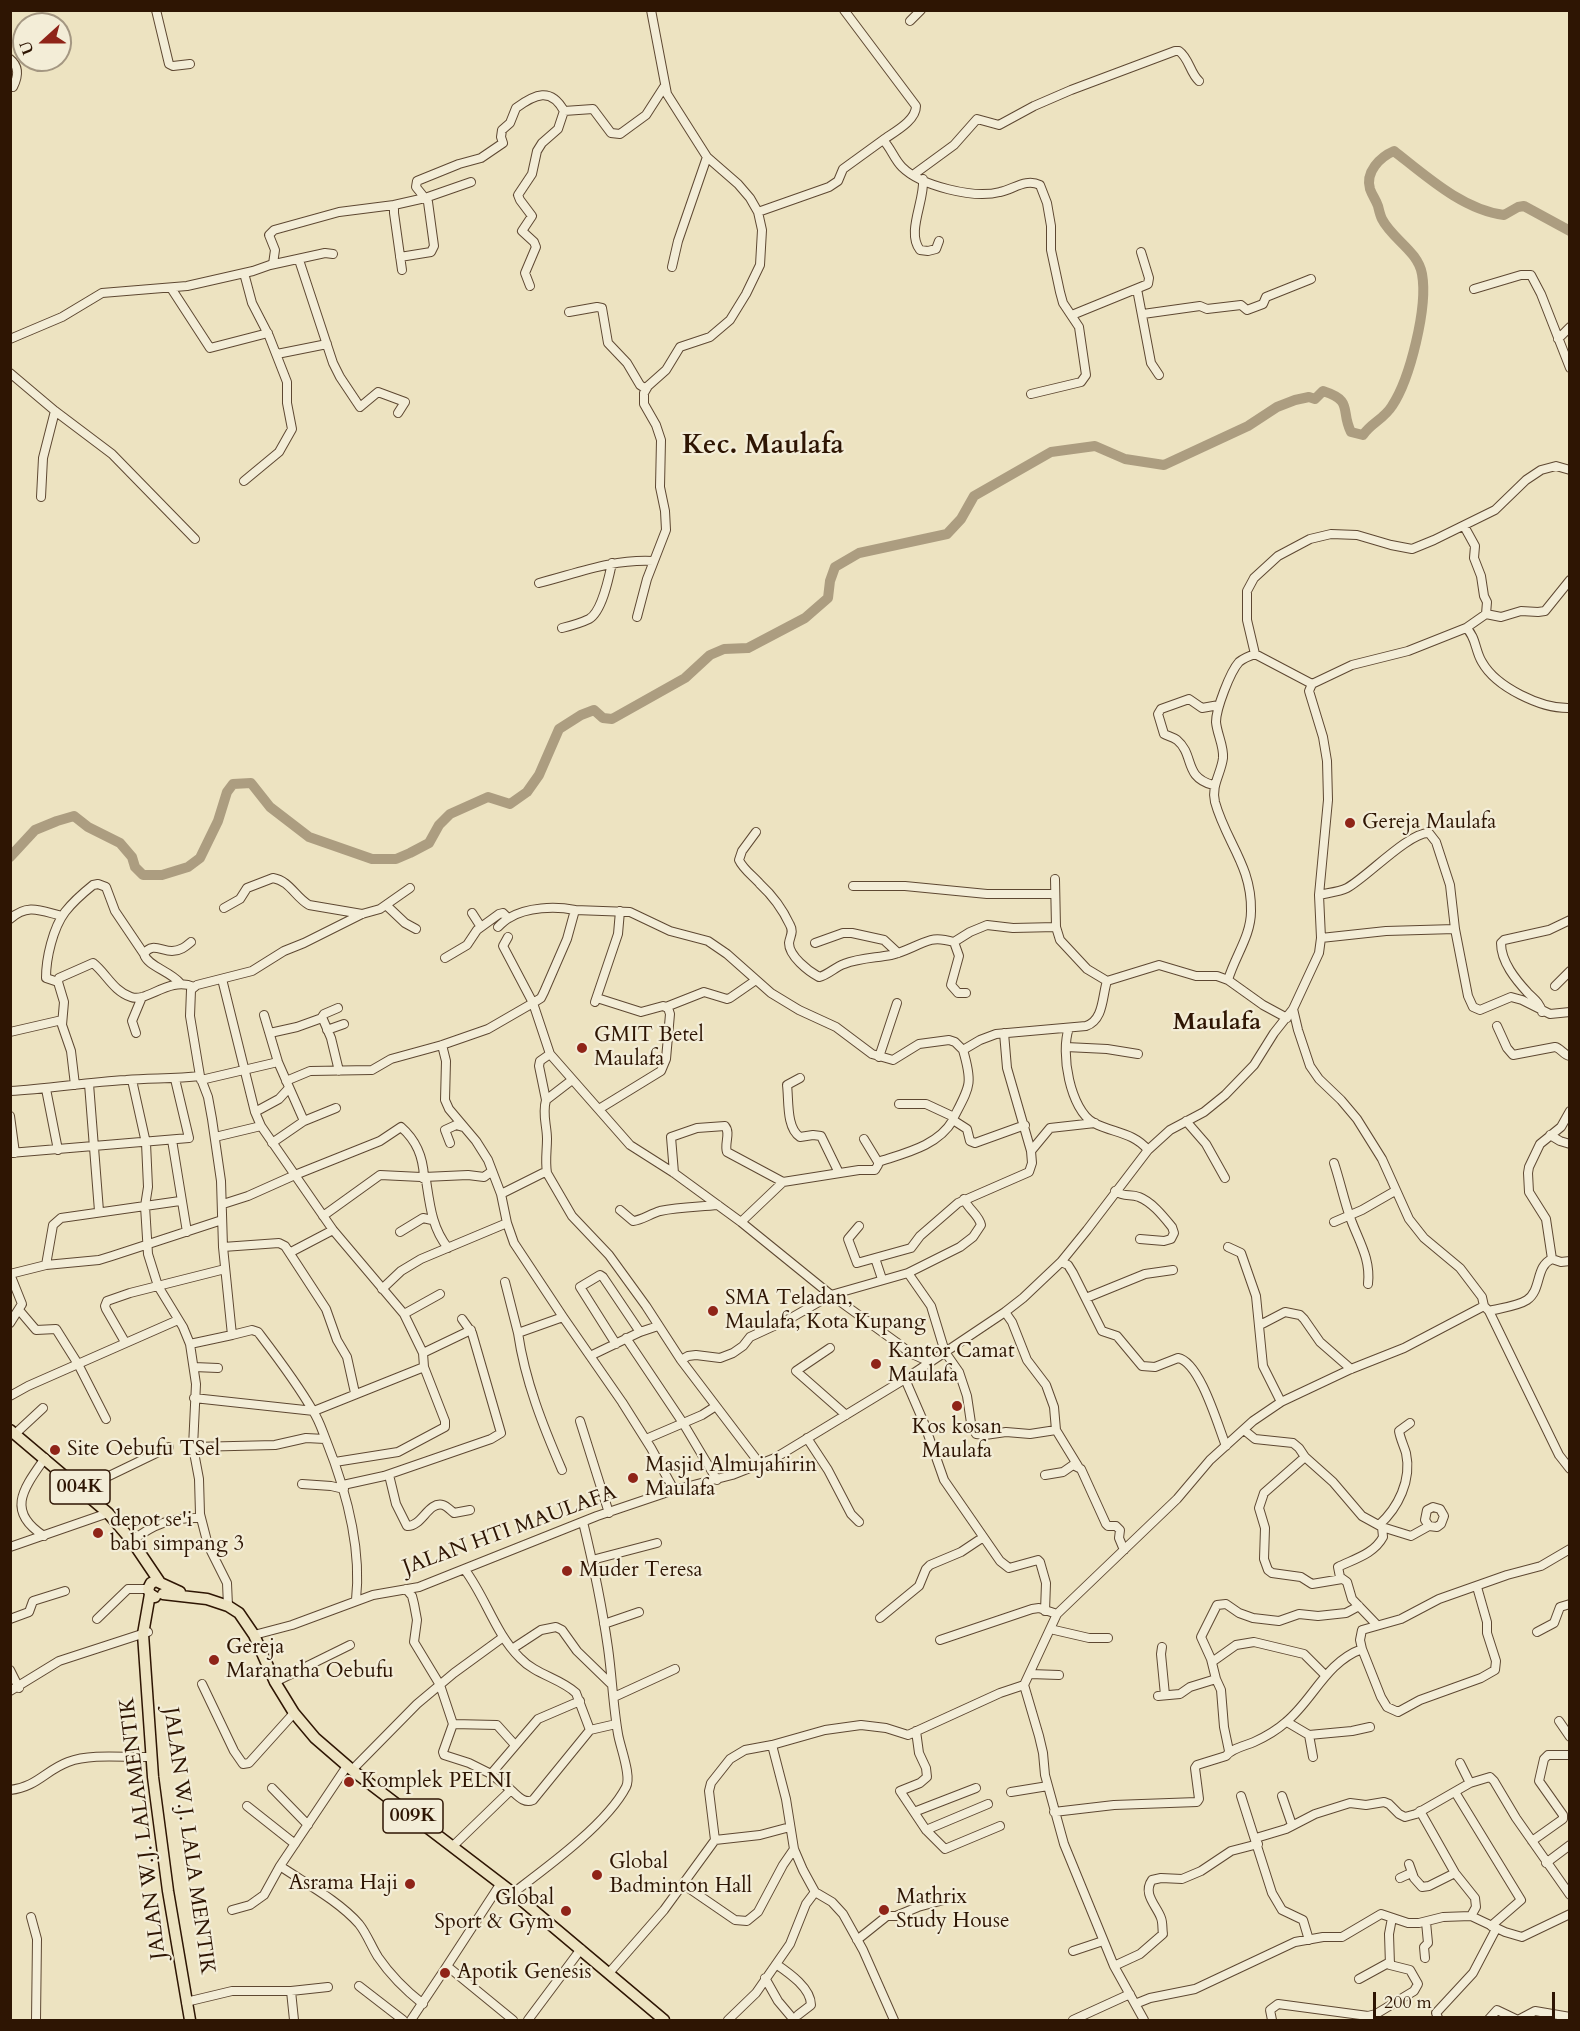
<!DOCTYPE html>
<style>
body{margin:0}
#map{position:relative;width:1580px;height:2031px;overflow:hidden;background:#ede3c1;font-family:Cardo,serif}
canvas{display:block}
.frame{position:absolute;inset:0;border:12px solid #2e1503;pointer-events:none}
.north{position:absolute;left:12px;top:12px;width:60px;height:60px;box-sizing:border-box;background:#f3edd7;border:2px solid #a49782;border-radius:50%;rotate:249deg;font-size:16px;font-weight:700;line-height:24px;text-align:center;color:#2e1503}
.north::after{content:'';display:block;margin:auto;width:21px;height:27px;background:#8f2418;clip-path:polygon(50% 0,100% 100%,50% 72%,0 100%)}
.scale{position:absolute;left:1373px;top:1992px;width:182px;height:27px;box-sizing:border-box;border:3px solid #2e1503;border-top:0;padding-left:8px;font-size:18px;line-height:21px;white-space:nowrap;color:#2e1503;-webkit-text-stroke:4px #f3edd7;paint-order:stroke}
</style>
<div id="map">
<canvas width="1580" height="2031"></canvas>
<div class="frame"></div>
<div class="north">U</div>
<div class="scale">200 m</div>
</div>
<script>
const context = document.querySelector('canvas').getContext('2d');
context.lineJoin = 'round';
function strokePath(path, color, width, dash) { context.strokeStyle = color; context.lineWidth = width; context.lineCap = dash ? 'butt' : 'round'; context.setLineDash(dash || []); context.stroke(path); }
function write(font, color, halo, rows, align = 'center') {
  context.font = font + ' Cardo,serif'; context.lineWidth = 4.5; context.setLineDash([]); context.textBaseline = 'middle'; context.strokeStyle = halo; context.fillStyle = color; for (const [text, x, y, turn = 0] of rows) {
    context.save(); context.translate(x, y); context.rotate((+turn || 0) * Math.PI / 180); context.textAlign = isNaN(turn) ? turn : align; if (halo) context.strokeText(text, 0, 0); context.fillText(text, 0, 0); context.restore();
  }
}
const river = new Path2D(`
 M10,857L35,830L57,821L74,816L88,827L120,843L132,857L135,867L143,875H162L188,867L200,858L218,821L227,792L233,784L251,783L270,807L309,837L372,859H396L410,853L429,843L439,825L450,814L488,797L510,804L527,792L539,775L559,729L581,715L594,710L603,718L612,719L685,678L710,655L724,649L748,648L805,618L828,598L830,581L835,567L859,553L947,534L961,519L974,496L1051,452L1095,446L1125,459L1164,465L1248,426L1277,407L1295,400L1309,397L1315,399L1323,391C1354,401 1340,410 1351,432L1363,435C1371,423 1384,419 1392,406C1410,379 1428,307 1422,274C1418,251 1392,239 1382,219C1380,215 1379,210 1378,206C1376,200 1372,195 1370,189C1365,172 1380,157 1394,151C1426,176 1463,210 1504,215L1518,207L1524,206L1570,231`);
const minor = new Path2D(`
 M156,10L169,64L173,66L190,64
 M844,10L916,106C916,121 894,132 883,140
 M910,21L921,10
 M10,59C20,67 18,77 13,87
 M564,111L593,109L611,133L620,134L646,115L664,87
 M913,175L954,145L977,119L999,125L1034,106L1071,90L1175,51H1179C1189,58 1190,73 1199,81
 M923,179C925,201 906,232 920,250L928,251L936,249L939,241
 M758,212L829,187L838,181L843,169L883,140C891,148 894,159 902,167C921,186 974,199 1000,192C1014,189 1026,178 1040,185L1047,203L1051,226V250L1060,292L1063,303L1079,327L1086,375L1081,382L1031,394
 M400,257L431,252L434,246L428,202L416,187L417,181L459,164L481,158L503,143L501,137L502,130L510,123L516,108C535,94 551,87 564,111L558,129L542,143L537,151L532,174L518,195L520,200L532,216L522,231L534,242L536,247L525,273L530,286
 M299,260L333,363L340,377L360,407L378,392L405,402L398,413
 M273,264L275,250L269,235L274,230L339,212L394,205
 M672,267L678,241L707,157
 M402,270L394,213V205L425,198L471,182
 M244,273L252,303L269,336L287,382V403L292,429L279,452L244,481
 M171,288L210,348L268,333
 M1137,289L1151,363L1159,375
 M1474,289L1521,275H1531L1541,294L1570,368
 M569,312L597,307L602,308L608,343L627,363L640,385L646,389
 M1143,314L1200,306L1207,309L1241,305L1247,310L1263,304L1266,297L1311,279
 M1072,315L1148,284L1149,278L1141,252
 M10,339L62,317L102,293L187,286L253,271L270,265L325,253L333,254
 M1558,339L1570,327
 M277,354L327,344
 M10,373L55,411L112,454L195,539
 M41,497L43,458L55,411
 M1464,526L1475,546L1474,558L1481,576L1484,596L1487,602L1486,614
 M539,583C578,573 612,559 653,561
 M637,617L647,579L666,530L665,511L660,487L661,440L656,425L644,404V393L648,386L666,370L680,347L710,337L730,320L746,294L760,265L762,230L758,212L750,198L738,184L707,157L667,94L651,10
 M562,628C570,626 581,623 589,619C602,612 609,577 612,563
 M1466,628L1486,614L1501,617L1521,611L1538,612L1545,611L1570,580
 M1255,654L1247,620V591L1254,578L1278,556L1310,539L1331,534L1357,535L1391,545L1412,549L1434,540L1495,510L1526,480L1541,470L1556,466L1570,470
 M1213,785C1183,777 1195,755 1177,740C1173,737 1168,736 1164,734L1158,714L1161,709L1189,699L1202,708L1219,705
 M756,832L742,851L739,860C743,869 753,876 760,884C772,895 783,910 790,925C794,932 790,936 789,943C789,956 808,971 819,977C828,975 835,967 844,964C859,958 875,958 891,955C905,952 917,944 931,940C938,938 947,940 954,942L970,932L987,925L1013,928L1056,927
 M1055,879L1056,927L1060,940L1087,969L1107,981
 M853,886H905L987,894H1055
 M1319,895C1327,893 1339,892 1347,888C1366,878 1409,832 1429,833L1436,842L1450,885L1455,929L1468,996L1473,1007L1480,1010L1511,997L1522,1000L1550,1014L1570,1012
 M386,905L405,923L416,929
 M224,908L240,899L247,888L273,878C290,881 295,897 309,905L362,914
 M472,913L481,927
 M10,919C28,903 41,911 62,916
 M498,927C501,924 505,920 509,918C527,907 555,906 575,910
 M1321,938L1386,931L1455,929
 M954,942L959,956L951,985L958,993H966
 M815,943L843,933H852L884,940L898,953
 M445,958L467,945L477,930L499,914L503,913L508,918
 M1228,980L1263,1005L1287,1018
 M58,982L46,978C46,958 53,928 65,912C72,903 83,893 93,885L98,884L106,887L115,911L144,954
 M180,983C170,971 147,966 144,954C152,942 161,951 172,951C180,951 185,947 191,942
 M1555,986L1570,971
 M597,998L641,1012L663,1006L668,1008L670,1014L666,1059L661,1071L599,1109
 M595,1002L618,934L620,911
 M666,1007L704,992L727,999L730,998L756,980
 M338,1008L324,1014L322,1017L331,1038L339,1071
 M1293,1009L1298,1030L1310,1066L1319,1079L1341,1100L1357,1119L1382,1159L1409,1219L1424,1238L1460,1268L1482,1297L1484,1306L1489,1311L1559,1455L1570,1469
 M1542,1012C1540,1003 1534,999 1528,993C1516,980 1501,962 1501,943L1504,940L1549,930L1570,920
 M264,1015L278,1062L304,1121L272,1143
 M1497,1026L1507,1048L1513,1055L1555,1047C1561,1048 1563,1055 1570,1056
 M1069,1028C1060,1052 1070,1110 1094,1123C1113,1133 1133,1132 1148,1150
 M327,1030L344,1024
 M10,1032L62,1020
 M136,1033L132,1021L142,997
 M270,1033L297,1027L322,1018
 M1004,1033L1007,1068L1031,1151
 M442,1045L446,1061L445,1100L449,1109L476,1141L488,1160L501,1194L507,1223L514,1243L563,1317L622,1402L651,1448L674,1490
 M1066,1047L1107,1049L1138,1054
 M879,1057L897,1003
 M800,1078L787,1085C789,1100 786,1128 800,1137L813,1135L821,1136L839,1173
 M132,1080L146,1143L148,1187L145,1206L148,1254L158,1286L183,1327L190,1344L196,1384L193,1447L199,1479L200,1514L208,1545L227,1583L228,1606
 M201,1080L278,1062
 M286,1081L310,1071L372,1070L391,1059L442,1045L488,1029L533,1003L503,946L508,937
 M89,1084L99,1211
 M75,1085L71,1051L62,1025L64,1002L58,982L59,978L93,963C106,973 113,991 131,997C147,1003 169,976 194,987
 M46,1089L58,1150
 M10,1091C49,1089 87,1082 126,1080C151,1078 175,1079 200,1076
 M546,1100L539,1066L540,1061L550,1054
 M899,1104H926L954,1117C970,1086 973,1084 963,1050
 M1570,1111L1561,1127L1540,1144L1529,1167L1528,1173L1529,1192L1546,1219L1552,1259L1561,1262L1570,1261
 M255,1112L279,1099L289,1088
 M10,1116L15,1153
 M304,1121L336,1108
 M1186,1121L1206,1144L1225,1178
 M1550,1135L1560,1141L1570,1144
 M215,1137L261,1126
 M864,1139L878,1162C905,1153 938,1146 953,1120L967,1129L970,1141L975,1143L1025,1125
 M172,1140L187,1232
 M450,1143L445,1130L456,1125L463,1127
 M10,1153L189,1138L175,1079
 M1334,1163C1340,1181 1344,1200 1350,1217C1358,1240 1371,1258 1368,1284
 M547,1173C545,1160 547,1151 547,1139C547,1125 542,1115 546,1100L572,1080
 M674,1173L671,1137L697,1128L725,1126C731,1133 724,1144 727,1152L783,1182
 M1115,1191C1125,1198 1130,1193 1139,1197C1152,1202 1163,1216 1172,1227L1174,1233L1171,1239L1164,1241L1140,1239
 M501,1194L543,1173H547L572,1216L609,1255L646,1306L681,1360L760,1464
 M223,1204L248,1196L295,1175L380,1141L401,1127C417,1141 423,1157 424,1177L468,1175L484,1177L492,1171
 M620,1210L633,1221C642,1220 650,1214 660,1211C679,1207 698,1207 718,1205
 M323,1216L380,1175L421,1177L426,1180C430,1206 432,1228 448,1248
 M741,1222L783,1182L859,1170H875L878,1165V1162
 M1334,1222L1362,1210L1395,1191
 M859,1226L848,1239L857,1263L911,1248L920,1236L958,1203L1029,1172L1032,1163L1031,1151L1050,1128L1095,1123
 M400,1232L423,1218L432,1220
 M223,1247L279,1243L285,1246L326,1309L337,1340L347,1357L355,1393
 M1228,1247L1241,1253L1256,1296L1263,1366L1281,1402
 M291,1252L333,1230
 M875,1258L882,1279
 M1061,1262L1068,1265L1073,1273L1102,1331L1117,1336L1142,1366L1155,1367L1178,1358C1200,1362 1218,1426 1226,1446
 M46,1265L53,1225L61,1218L180,1201
 M908,1273L931,1306L945,1352L959,1372L967,1396L971,1423L976,1434L985,1435L1006,1432L1030,1434L1056,1430L1078,1466
 M10,1274L46,1265L99,1260L112,1256L222,1220
 M10,1274L22,1304L10,1323
 M505,1282L518,1333
 M382,1289L401,1271L421,1259L507,1223
 M1086,1298L1145,1274L1173,1270
 M19,1310L36,1330L56,1329L78,1364L106,1419
 M1489,1311C1501,1308 1518,1306 1527,1300C1542,1290 1535,1266 1552,1259
 M1005,1312L1012,1322L1027,1360L1046,1385L1054,1407L1056,1430
 M404,1314L440,1294
 M1260,1325L1285,1312L1300,1315L1304,1319L1320,1342L1351,1369
 M626,1338L683,1423L717,1480
 M125,1342L106,1309L105,1306L107,1301L130,1293L225,1269
 M190,1344L232,1335
 M616,1344L580,1287L600,1275L603,1277L640,1332
 M830,1348L796,1371L846,1415
 M423,1353L471,1330
 M590,1356L640,1332L658,1326
 M681,1360L688,1356L696,1355L720,1358L733,1353L743,1346L750,1337L791,1318L831,1295L908,1273L960,1247L973,1237L981,1225C979,1215 968,1209 964,1199
 M930,1362L910,1353L896,1342L831,1295L741,1222L674,1173L630,1145L550,1054L533,1003L541,998L544,992L567,939L575,910L630,912L670,931L708,941L727,954L771,993L799,1010L836,1027L872,1054L893,1060L919,1044L949,1040L955,1042L963,1050L980,1040L996,1034L1086,1026C1104,1020 1102,996 1107,981L1159,965L1196,976H1217L1228,980C1235,956 1251,936 1251,911C1252,866 1226,842 1215,802C1211,785 1221,774 1223,758C1224,746 1217,734 1216,722C1216,709 1230,672 1239,662C1244,658 1249,656 1255,654L1312,684
 M194,1367L218,1368
 M905,1379L924,1423L944,1480L1000,1561L1009,1568L1038,1560L1040,1562L1046,1583L1045,1611
 M10,1396L28,1386L178,1320
 M194,1398L314,1411L424,1367L423,1353L404,1314L333,1230L261,1126L255,1112L222,979
 M580,1421L609,1513
 M1244,1430L1255,1439L1293,1443L1299,1448L1305,1457L1333,1482L1362,1516L1382,1527L1411,1536L1429,1526L1437,1527L1441,1524L1444,1516L1440,1509L1433,1507L1427,1510L1425,1520L1429,1526
 M15,1434L43,1408
 M807,1438L828,1470L851,1514L859,1522
 M646,1439L702,1415L716,1406
 M193,1447L275,1445L306,1438L325,1439
 M1305,1457L1264,1493L1259,1508L1265,1528L1264,1559L1268,1570L1272,1573L1301,1577L1312,1584L1342,1579
 M335,1462L398,1452L445,1427V1421L424,1367
 M562,1470C543,1426 525,1381 518,1333L563,1317
 M389,1475L396,1504L407,1526C422,1527 428,1501 443,1505C447,1506 451,1511 454,1513L470,1510
 M1045,1475L1063,1472L1073,1465L1081,1469L1106,1524L1108,1526H1116L1120,1530L1119,1538L1124,1550
 M302,1484L331,1486L344,1489
 M343,1485L384,1476L491,1439L501,1433L472,1333L462,1319
 M82,1489L169,1447
 M1379,1525C1398,1508 1412,1480 1406,1453C1404,1446 1400,1438 1399,1431L1410,1423
 M44,1536C5,1511 24,1488 45,1458
 M132,1541C153,1524 173,1517 200,1518
 M10,1547L108,1513
 M592,1560L657,1543
 M1477,1587L1487,1622V1633L1496,1661L1495,1670L1481,1678L1420,1700L1398,1712L1387,1707L1381,1697L1362,1649L1360,1640L1362,1630L1401,1619L1439,1599L1507,1575L1541,1566L1570,1549
 M406,1589L412,1596L414,1604L417,1620L414,1642L440,1685L453,1724L443,1752L444,1755L469,1763L491,1774L511,1790
 M356,1600C362,1546 346,1490 326,1440C322,1430 319,1420 313,1411C297,1383 277,1357 258,1332L252,1330L232,1335L223,1247L221,1181L212,1119L208,1097L200,1076L190,1016L191,990L197,985L252,971L284,951L304,943L362,914L380,909L410,888
 M880,1618L919,1586L926,1569L930,1565L961,1552L982,1538
 M10,1619L29,1612L33,1601L65,1591
 M97,1619L128,1589H148
 M604,1624L639,1612
 M1377,1625L1352,1599L1347,1582L1340,1577L1338,1567C1354,1559 1374,1554 1383,1537L1382,1527
 M1050,1629L1089,1638H1108
 M1537,1632L1554,1623L1560,1607L1570,1604
 M254,1635L292,1625L373,1595L419,1587L597,1516L674,1490L732,1475L775,1458L905,1379L1005,1312L1023,1298L1061,1262L1087,1230L1148,1150L1170,1130L1204,1112L1225,1095L1254,1065L1274,1033L1293,1009L1319,953L1321,938L1319,895L1328,800L1327,761L1323,737L1309,691L1312,684L1352,665L1408,651L1466,628C1476,636 1475,651 1482,662C1496,687 1541,709 1570,708
 M940,1640L1032,1609L1039,1608L1057,1614
 M1162,1647L1161,1654L1165,1695
 M512,1649L541,1630L556,1627L562,1630L577,1651L611,1684
 M1212,1662L1236,1645L1254,1642L1304,1654L1325,1675
 M10,1670L19,1688
 M1030,1674L1059,1675
 M275,1682L350,1645
 M202,1684L234,1751L243,1764L249,1763L294,1713
 M1024,1685L1039,1736L1043,1753L1045,1775L1064,1844L1114,1966L1144,2020
 M10,1691L59,1661L148,1632
 M1158,1696L1180,1694L1190,1687L1216,1679
 M614,1697L675,1669
 M1559,1721L1570,1737
 M1287,1722L1309,1735L1352,1731L1370,1727
 M453,1724L497,1725L515,1745
 M590,1730L616,1724
 M916,1731L919,1753L926,1768L927,1777L920,1783L900,1791L926,1830L945,1849L1000,1826
 M1309,1735L1313,1757
 M772,1745L786,1799L794,1849L803,1870L815,1892L832,1902L843,1914L863,1950L894,2020
 M1229,1751L1224,1727L1221,1690L1216,1679L1211,1659L1201,1637L1217,1605L1226,1604L1239,1613L1253,1618L1279,1621L1299,1614L1318,1616L1346,1613L1359,1606
 M1460,1763L1470,1783
 M352,1770L417,1704L454,1673L502,1638
 M491,1774L538,1719L580,1701
 M272,1788L308,1825
 M10,1790C37,1787 46,1770 68,1762C92,1753 126,1758 152,1757
 M1011,1792L1048,1786
 M1455,1792L1521,1900L1491,1926
 M1241,1796L1272,1893L1282,1910L1303,1920L1309,1940
 M1282,1796L1292,1825
 M247,1806L295,1844
 M1420,1811L1455,1873L1475,1898L1476,1907L1471,1916
 M914,1812L976,1788
 M1054,1812L1114,1805L1197,1802L1199,1799L1195,1768L1197,1765L1226,1756C1232,1748 1245,1746 1254,1742C1265,1737 1277,1730 1286,1722C1313,1700 1326,1662 1362,1649
 M790,1827L760,1835L715,1840L709,1791L711,1783L730,1759L745,1750L772,1745L825,1730L861,1725L886,1728L908,1735L1000,1693L1024,1685L1057,1614L1177,1499L1210,1460L1253,1421L1281,1402L1351,1369L1404,1348L1484,1306
 M926,1830L988,1804
 M1256,1838L1286,1829L1315,1814L1350,1803L1366,1805L1384,1802L1389,1804L1399,1814L1405,1817L1416,1814L1470,1783L1490,1777L1494,1781L1516,1818L1570,1895
 M1532,1841L1563,1819V1815L1539,1781L1544,1759L1548,1755H1570
 M453,1846L511,1790C518,1796 524,1804 533,1800L590,1730L576,1693C560,1678 536,1675 520,1658C495,1633 486,1598 465,1570
 M1546,1863L1570,1845
 M1409,1864L1414,1878L1422,1887L1429,1886L1455,1873
 M280,1866C305,1883 339,1901 359,1924C367,1934 371,1946 378,1957C391,1976 404,1989 423,2004
 M1400,1878L1411,1873
 M684,1885L735,1920L747,1921L758,1912L783,1865L794,1849
 M513,1893C546,1868 607,1824 626,1787C632,1776 620,1747 618,1734C613,1705 612,1676 608,1648C602,1606 593,1563 583,1522
 M232,1910L250,1905L264,1895L280,1866L347,1766
 M31,1917L37,1939L36,2020
 M857,1940L887,1916H896L918,1907L951,1898
 M1073,1951L1103,1941
 M1425,1958L1424,1947L1428,1943L1426,1922
 M776,1964C789,1973 811,1988 811,2005L798,2015
 M447,1966L501,1883
 M1114,1966L1140,1954L1163,1934C1162,1929 1163,1923 1161,1918C1157,1906 1142,1894 1152,1880L1161,1878L1182,1879L1201,1871L1231,1851L1258,1844
 M609,1973L664,1910L715,1840
 M765,1978L778,2001L794,2020
 M1359,1979L1390,1962
 M359,1986L403,2020
 M291,1991L294,2020
 M186,2002L232,1991H291L328,1987
 M1135,2004L1150,1998L1195,1989L1295,1942L1323,1937H1342L1381,1914L1408,1923H1419L1443,1917L1471,1916L1505,1932L1522,1937L1570,1914
 M411,2020L447,1966L513,2020
 M528,2020L581,1949
 M728,2020L756,1993L790,1944L806,1904L815,1892
 M1073,2020L1130,1994
 M1272,2020L1270,2010L1278,2004L1368,2016L1376,2014L1414,1991L1418,1984L1410,1970L1390,1965L1389,1934L1392,1918
 M1439,2020L1436,2013L1473,1973L1496,1929
 M1488,2020L1497,2010L1518,2020L1535,2011L1570,2017`);
const major = new Path2D(`
 M10,1430L108,1513L132,1541L159,1581
 M150,1594L143,1634L153,1777L168,1891L190,2020
 M163,1594L207,1599L228,1606L239,1613L254,1635L275,1682L294,1713L315,1738L352,1770L513,1893L664,2020
 M155,1597L150,1594L148,1589L151,1583L156,1581L180,1592`);
const markers = [
 [1350,823,6,"#8f2418"],
 [582,1048,6,"#8f2418"],
 [713,1311,6,"#8f2418"],
 [876,1364,6,"#8f2418"],
 [957,1406,6,"#8f2418"],
 [55,1450,6,"#8f2418"],
 [633,1478,6,"#8f2418"],
 [98,1533,6,"#8f2418"],
 [567,1571,6,"#8f2418"],
 [214,1660,6,"#8f2418"],
 [349,1782,6,"#8f2418"],
 [597,1875,6,"#8f2418"],
 [410,1884,6,"#8f2418"],
 [884,1910,6,"#8f2418"],
 [566,1911,6,"#8f2418"],
 [445,1973,6,"#8f2418"]
];
const shields = [
 [80,1487,60],
 [413,1816,60]
];
const shieldNames = [
 ["004K",80,1487],
 ["009K",413,1816]
];
const poiNames = [
 ["Gereja Maulafa",1362,823],
 ["GMIT Betel",594,1036],
 ["Maulafa",594,1060],
 ["SMA Teladan,",725,1299],
 ["Maulafa, Kota Kupang",725,1323],
 ["Kantor Camat",888,1352],
 ["Maulafa",888,1376],
 ["Kos kosan",957,1428,"center"],
 ["Maulafa",957,1452,"center"],
 ["Site Oebufu TSel",67,1450],
 ["Masjid Almujahirin",645,1466],
 ["Maulafa",645,1490],
 ["depot se'i",110,1521],
 ["babi simpang 3",110,1545],
 ["Muder Teresa",579,1571],
 ["Gereja",226,1648],
 ["Maranatha Oebufu",226,1672],
 ["Komplek PELNI",361,1782],
 ["Global",609,1863],
 ["Badminton Hall",609,1887],
 ["Asrama Haji",398,1884,"right"],
 ["Mathrix",896,1898],
 ["Study House",896,1922],
 ["Global",554,1899,"right"],
 ["Sport & Gym",554,1923,"right"],
 ["Apotik Genesis",457,1973]
];
const streetNames = [
 ["JALAN HTI MAULAFA",510,1531,-20],
 ["JALAN W.J. LALAMENTIK",144,1828,-97],
 ["JALAN W.J. LALA MENTIK",188,1841,82]
];
const quarterNames = [
 ["Maulafa",1217,1023]
];
const districtNames = [
 ["Kec. Maulafa",763,447]
];
strokePath(river, '#ac9d80', 10);
strokePath(minor, '#5e4832', 10);
strokePath(major, '#2e1503', 13);
strokePath(minor, '#f3edd7', 8);
strokePath(major, '#ede3c1', 10);
for (const [x, y, r, color] of markers) { const dot = new Path2D(); dot.arc(x, y, r, 0, 2 * Math.PI); context.fillStyle = color; context.fill(dot); strokePath(dot, '#f3edd7', 2); }
for (const [x, y, w] of shields) { const box = new Path2D(); box.roundRect(x - w / 2, y - 17, w, 34, 4.5); context.fillStyle = '#f3edd7'; context.fill(box); strokePath(box, '#2e1503', 1.5); }
write('bold 20px', '#2e1503', null, shieldNames);
write('21px', '#2e1503', '#f3edd7', poiNames, 'left');
write('21px', '#2e1503', '#f3edd7', streetNames);
write('bold 24px', '#2e1503', '#f3edd7', quarterNames);
write('bold 27px', '#2e1503', '#f3edd7', districtNames);
</script>
